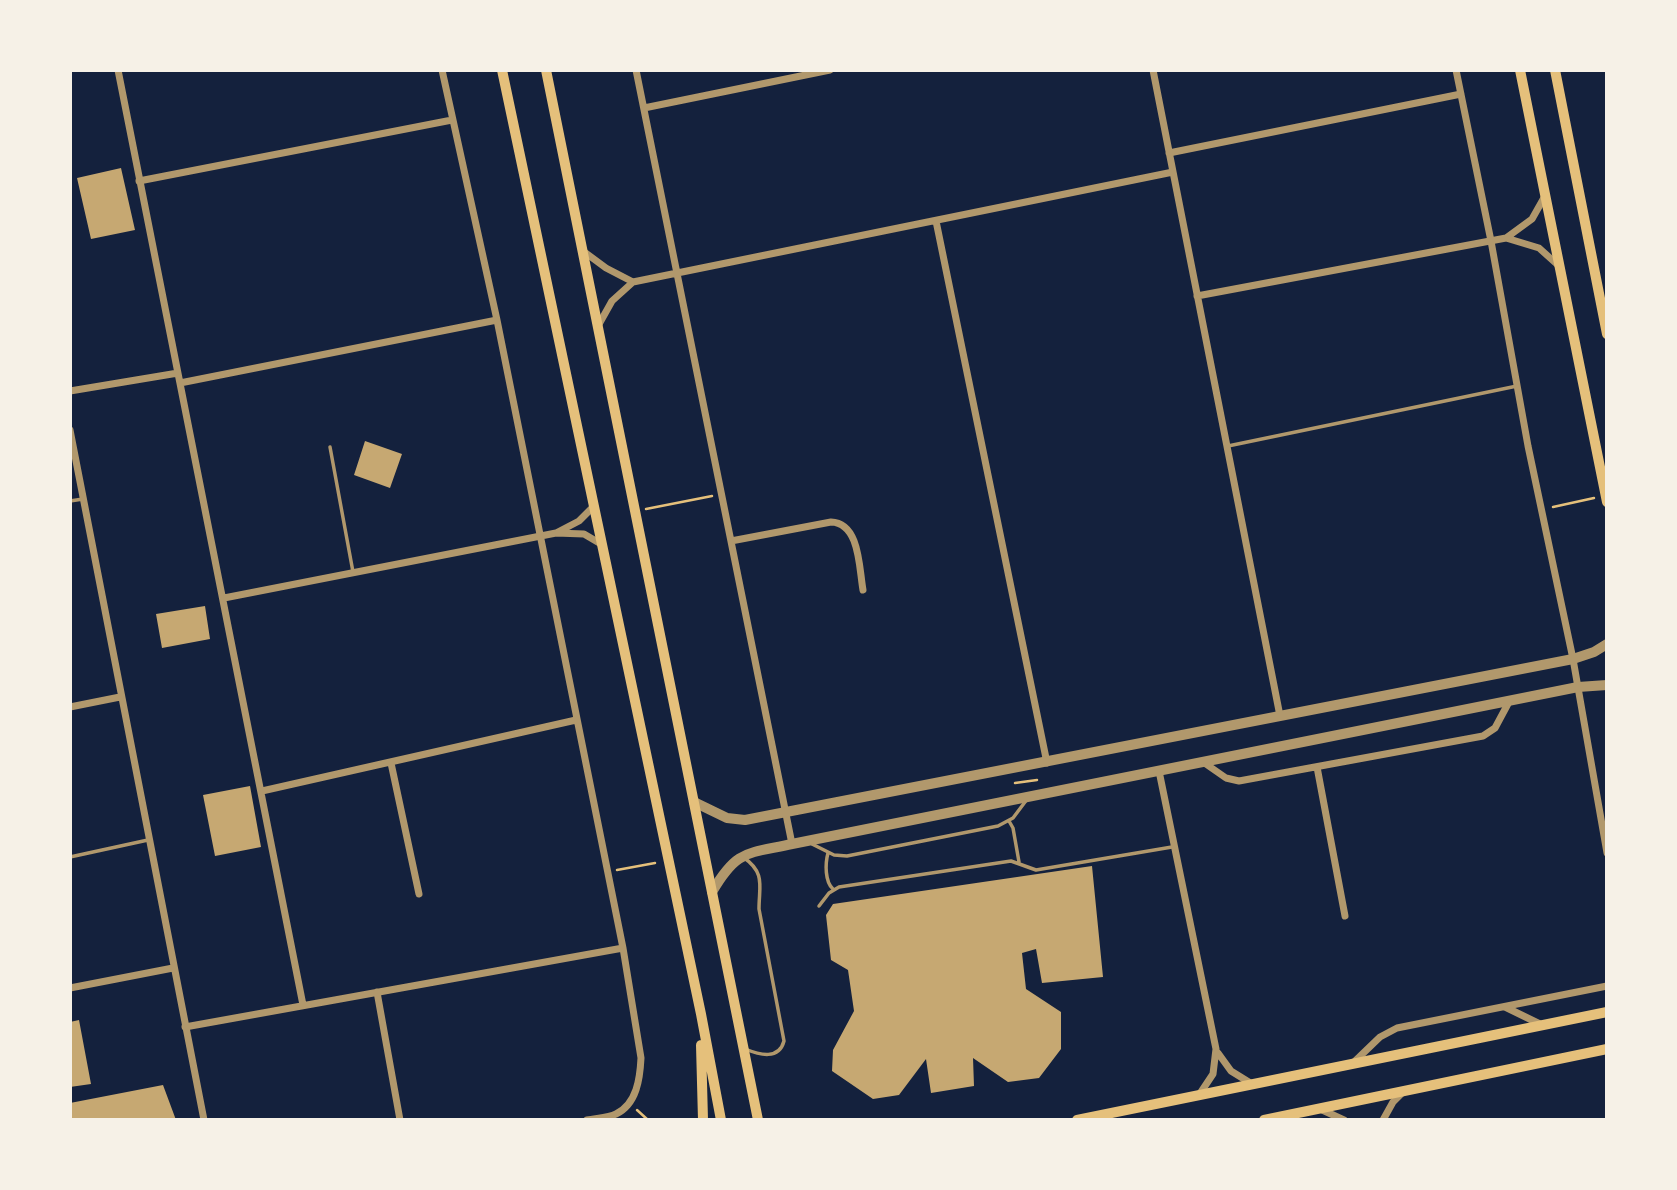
<!DOCTYPE html>
<style>
body{margin:0}
#map{position:relative;width:1677px;height:1190px;overflow:hidden;background:#14213d;font-family:"Archivo Narrow",sans-serif}
canvas{display:block}
.frame{position:absolute;inset:0;border:72px solid #f6f1e7;pointer-events:none}
</style>
<div id="map">
<canvas width="1677" height="1190"></canvas>
<div class="frame"></div>
</div>
<script>
const context = document.querySelector('canvas').getContext('2d');
context.lineJoin = 'round';
function paint(path, color) { context.fillStyle = color; context.fill(path, 'evenodd'); }
function strokePath(path, color, width, dash) { context.strokeStyle = color; context.lineWidth = width; context.lineCap = dash ? 'butt' : 'round'; context.setLineDash(dash || []); context.stroke(path); }
const building = new Path2D(`
 M121,168L135,230L91,239L77,178Z
 M365,441L402,454L390,488L354,475Z
 M205,606L210,639L162,648L156,614Z
 M250,786L261,847L215,856L203,795Z
 M1092,866L1103,977L1042,983L1036,949L1022,953L1026,989L1061,1012V1049L1039,1078L1008,1082L973,1058L974,1086L931,1093L926,1059L899,1095L873,1099L832,1071L833,1050L854,1011L848,970L831,960L826,915L833,904Z
 M79,1020L91,1084L70,1087V1022Z
 M163,1085L176,1120H70V1103Z`);
const path = new Path2D(`
 M1553,507L1594,498
 M646,509L712,496
 M1015,783L1037,780
 M617,870L655,863
 M637,1110L648,1120`);
const service = new Path2D(`
 M1228,446L1517,386
 M330,447L353,572
 M70,501L83,499
 M1009,821L1013,828L1019,862
 M812,844L834,855L847,856L998,826L1013,818L1028,798
 M828,853C825,864 825,882 833,889
 M70,857L148,840
 M743,857C766,873 759,886 759,909L784,1041C779,1060 760,1055 745,1049
 M819,906L829,893L839,887L1011,861L1036,870L1172,847`);
const minor = new Path2D(`
 M118,70L303,1005
 M442,70L497,320L623,948L641,1058C640,1078 637,1104 616,1114C608,1118 596,1118 587,1120
 M636,70L792,844
 M1153,70L1280,716
 M1456,70L1491,241L1528,446L1573,659L1607,853
 M644,108L830,70
 M1169,153L1461,94
 M139,181L452,120
 M936,221L1047,763
 M1506,238L1539,248L1559,266
 M583,251L606,268L633,282
 M1197,296L1506,238L1532,219L1545,196
 M598,326L612,301L633,282L1173,172
 M180,383L497,320
 M70,391L178,373
 M70,430L204,1120
 M556,533L579,521L594,506
 M731,541L831,522C860,523 859,568 863,590
 M224,598L556,533L584,534L601,544
 M70,707L120,697
 M1203,762L1226,778L1239,781L1483,736L1495,728L1510,700
 M391,763L419,894
 M1317,767L1345,916
 M1159,771L1216,1049L1213,1074L1199,1095
 M262,791L576,720
 M70,988L173,968
 M377,992L400,1120
 M1505,1007L1542,1025
 M185,1027L623,948
 M1218,1053L1231,1071L1252,1084
 M1353,1063L1380,1037L1397,1028L1607,986
 M1320,1109L1344,1120
 M1383,1120L1393,1102L1403,1092`);
const tertiary = new Path2D(`
 M694,802L727,818L745,820L1573,659L1594,652L1607,644
 M712,892C737,849 747,854 792,844L1578,687L1607,685`);
const secondary = new Path2D(`
 M502,70L701,1014L721,1120
 M546,70L758,1120
 M1520,70L1607,502
 M1555,70L1607,334
 M701,1045L703,1120
 M1077,1120L1607,1012
 M1264,1120L1607,1049`);
paint(building, '#c6a872');
strokePath(path, '#e5c07b', 2.5);
strokePath(service, '#b1986c', 3.5);
strokePath(minor, '#b1986c', 7);
strokePath(tertiary, '#b1986c', 10);
strokePath(secondary, '#e5c07b', 10);
</script>
